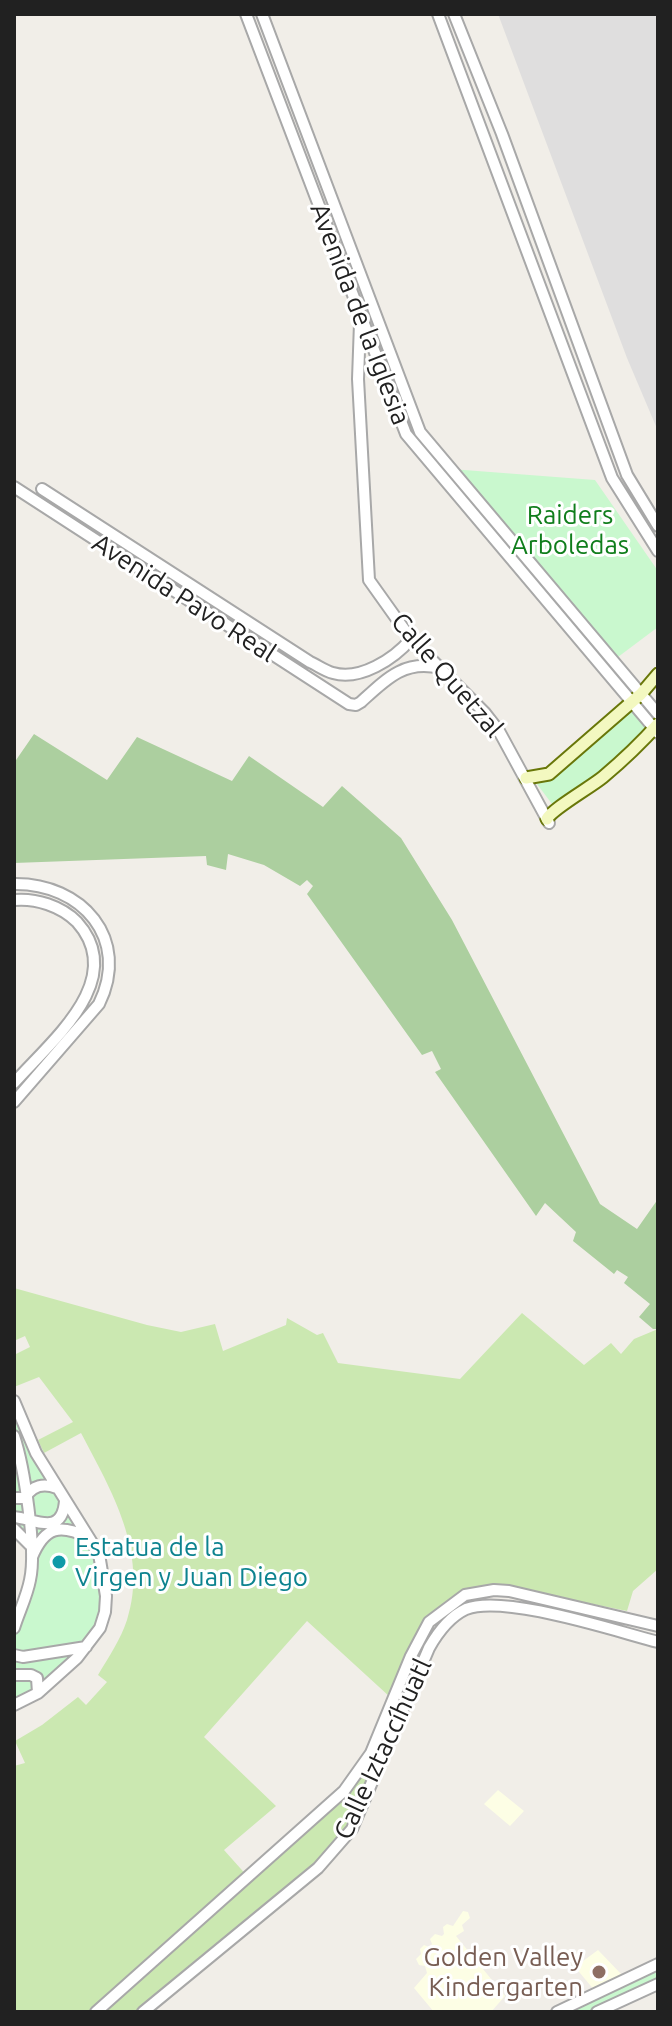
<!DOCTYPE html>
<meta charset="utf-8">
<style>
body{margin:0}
#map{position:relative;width:672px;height:2026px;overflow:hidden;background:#f1eee8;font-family:Ubuntu,sans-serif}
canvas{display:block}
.frame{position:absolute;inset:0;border:16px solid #212121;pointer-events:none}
</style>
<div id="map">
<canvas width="672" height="2026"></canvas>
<div class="frame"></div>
</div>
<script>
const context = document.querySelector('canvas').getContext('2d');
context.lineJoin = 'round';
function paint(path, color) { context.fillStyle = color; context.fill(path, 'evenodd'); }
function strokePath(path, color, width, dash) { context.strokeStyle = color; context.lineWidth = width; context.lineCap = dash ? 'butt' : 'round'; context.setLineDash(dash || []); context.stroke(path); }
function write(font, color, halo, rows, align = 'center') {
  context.font = font + ' Ubuntu,sans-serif'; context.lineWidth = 6; context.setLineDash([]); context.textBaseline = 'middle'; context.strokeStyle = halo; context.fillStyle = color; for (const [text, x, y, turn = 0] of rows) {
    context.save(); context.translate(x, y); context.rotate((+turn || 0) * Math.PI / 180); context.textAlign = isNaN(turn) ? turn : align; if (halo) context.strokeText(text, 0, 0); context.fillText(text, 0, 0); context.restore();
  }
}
const residential = new Path2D(`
 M498,14H658V431L627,358Z`);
const education = new Path2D(`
 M498,1790L524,1811L510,1826L484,1804Z
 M463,1911L468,1912L470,1918L462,1925L464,1931L456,1936L505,1996L491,2012H434L414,1988L427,1973L425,1966L419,1965L416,1959L421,1954L420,1949L424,1945L429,1947L432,1944L430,1939L435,1934L442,1936L444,1934L443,1927L447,1924L453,1926Z
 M598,1950L624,1977L595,1991L575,1967Z`);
const grass = new Path2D(`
 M14,1288L147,1325L181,1332L215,1324L223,1351L286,1325L287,1318L317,1335L323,1333L338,1363L460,1379L522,1313L584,1365L611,1343L621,1354L634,1339L658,1329V1569L633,1591L627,1611L498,1585L455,1596L419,1629L390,1697L307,1621L204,1737L276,1806L224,1850L249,1878L348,1793L370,1763L373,1764L346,1826L325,1853L297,1880L137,2012H14V1766L25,1763L15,1741L42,1725L78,1697L86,1705L107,1682L98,1675C108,1658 121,1639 127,1620C149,1553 111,1490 81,1433L44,1453L38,1440L73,1422L39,1377L14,1387V1355L30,1347L25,1336L14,1341Z`);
const forest = new Path2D(`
 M34,734L107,780L137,737L232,781L249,756L323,807L342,786L401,838L452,920L600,1204L637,1229L658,1199V1329H653L639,1317L650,1304L624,1283L628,1277L617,1270L614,1274L573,1241L576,1232L545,1203L536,1216L435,1072L441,1069L432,1051L422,1055L307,894L313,886L307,880L300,886L264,865L228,854L226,870L207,865L206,856L14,863V763Z`);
const park = new Path2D(`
 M451,469L595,480L658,571V627L618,657Z
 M631,706L651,729L602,776L556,805L552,804L534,780L557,775Z
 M14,1419C48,1467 124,1568 99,1627C87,1658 40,1685 14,1705V1633L17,1629L32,1555L14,1528V1467L19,1449Z
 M658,1969V1981L592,2012H569Z`);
const tertiary = new Path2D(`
 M246,14L406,434L658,733
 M262,14L420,432L658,714
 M438,14L612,478L658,551
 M454,14L502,134L627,475L658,526
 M360,323L358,379L369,580L411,639L485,713L499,731L549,823
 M14,487L349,704L356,705L361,702C386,679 405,659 440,668
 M42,489L310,662C317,665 325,671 333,673C360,681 394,659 411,639
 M14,884C82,883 131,939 99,1004L14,1102
 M14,900C36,898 61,906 77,922C129,980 50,1042 14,1083
 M14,1401L36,1453L99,1554L106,1596L105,1612L100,1628L77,1658L38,1693L14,1705
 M14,1436C24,1466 37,1549 30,1580C27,1596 19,1612 14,1628
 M14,1498H25C32,1485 44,1483 57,1488
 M14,1517C35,1519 62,1537 65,1501
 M14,1529L30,1545
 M32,1557C45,1526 60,1524 88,1537
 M14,1655L23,1657L86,1647
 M14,1675H31L37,1678L38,1693
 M96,2012L344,1791L371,1753L411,1656L429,1622L465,1595L494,1590L509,1591L658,1626
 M143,2012L318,1868L352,1829L429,1648C438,1632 449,1617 466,1609C504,1594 615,1631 658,1642
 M557,2012L658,1964
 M597,2012L658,1984`);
const secondary = new Path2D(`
 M526,778L549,774L641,694L658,674
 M547,819C552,809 591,787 603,777C622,761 642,742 658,724`);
const markers = [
 [59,1562,8,"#0f9aa8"],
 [599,1972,8,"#8d6e63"]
];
const streetNames = [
 ["Avenida de la Iglesia",360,314,69],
 ["Avenida Pavo Real",184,598,33],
 ["Calle Quetzal",447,675,49],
 ["Calle Iztaccíhuatl",383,1749,-65]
];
const parkNames = [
 ["Raiders",570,515],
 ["Arboledas",570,545]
];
const cultureNames = [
 ["Estatua de la",75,1547],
 ["Virgen y Juan Diego",75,1577]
];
const educationNames = [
 ["Golden Valley",583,1957],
 ["Kindergarten",583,1987]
];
paint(residential, '#dfdede');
paint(education, '#fdfee5');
paint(grass, '#cbe8b1');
paint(forest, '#accf9f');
paint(park, '#c9f8ce');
strokePath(tertiary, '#a8a8a8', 14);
strokePath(secondary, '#697709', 15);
strokePath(tertiary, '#fff', 10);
strokePath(secondary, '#f3f8c0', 11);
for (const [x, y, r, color] of markers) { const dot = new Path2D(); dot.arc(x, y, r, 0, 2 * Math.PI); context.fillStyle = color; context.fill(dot); strokePath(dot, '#fff', 3); }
write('26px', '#212121', '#fff', streetNames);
write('26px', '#107e1c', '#fff', parkNames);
write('26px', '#0d838f', '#fff', cultureNames, 'left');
write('26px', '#785e54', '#fff', educationNames, 'right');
</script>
